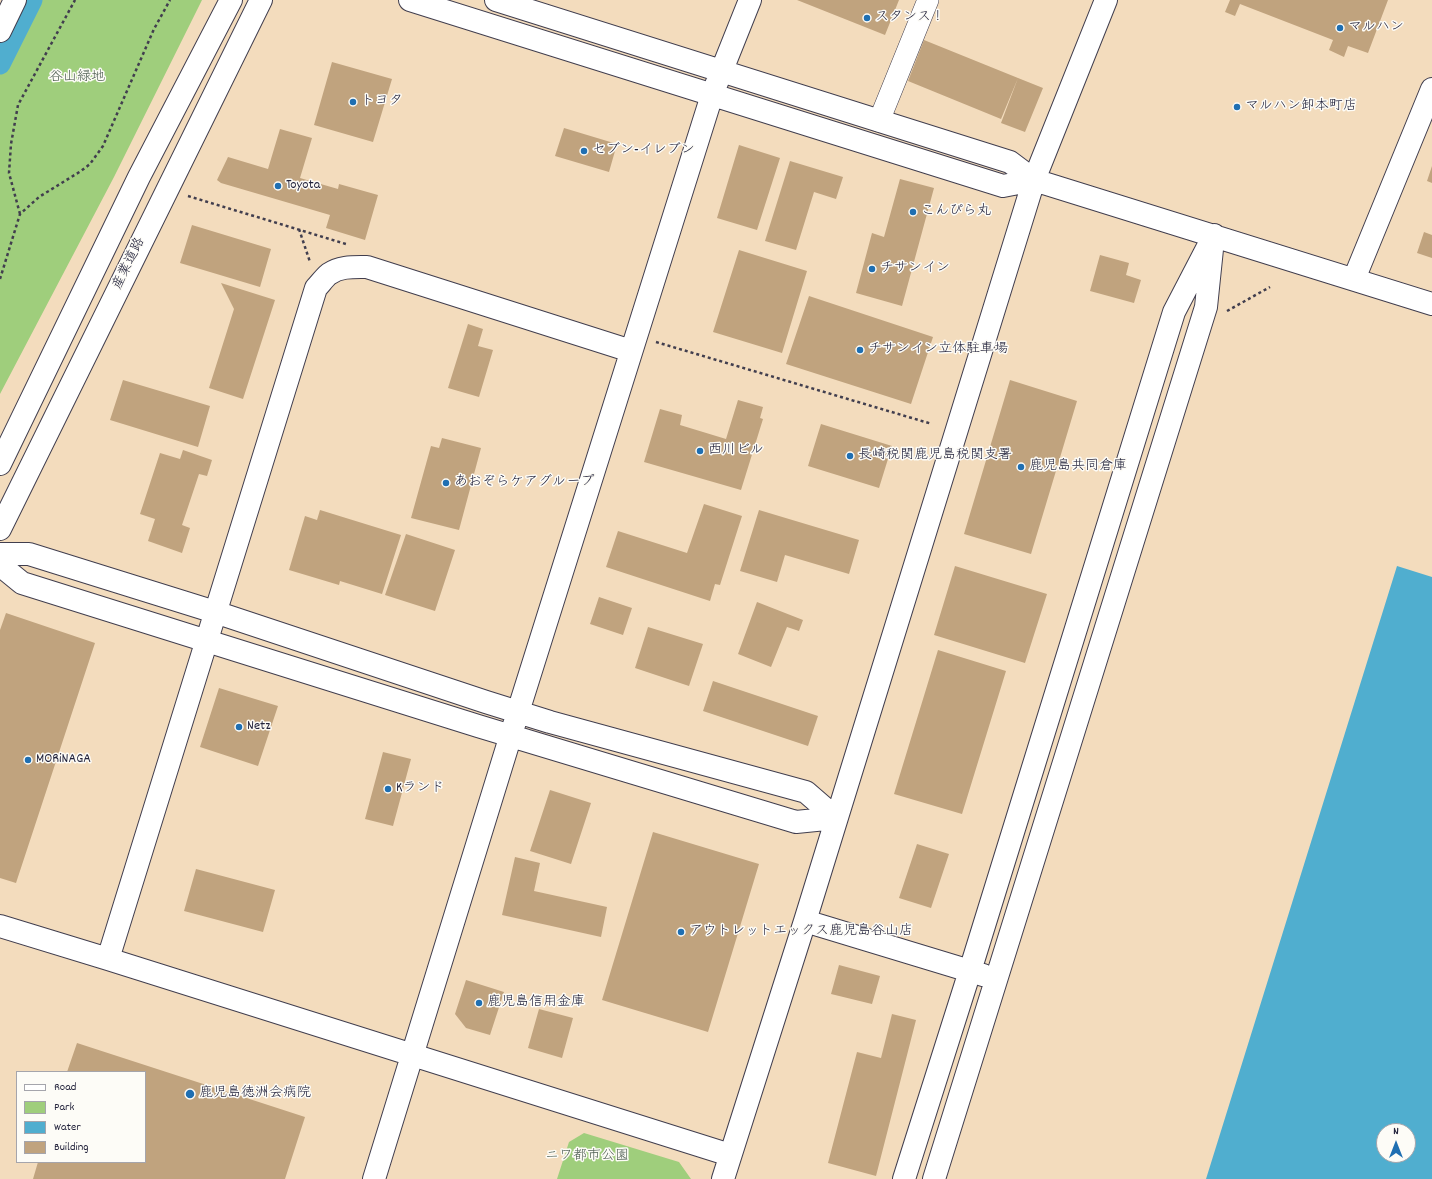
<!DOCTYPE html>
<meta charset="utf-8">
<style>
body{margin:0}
#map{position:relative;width:1432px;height:1179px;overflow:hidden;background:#f3dcbd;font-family:Dekko,sans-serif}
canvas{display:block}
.legend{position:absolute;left:16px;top:1071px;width:130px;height:92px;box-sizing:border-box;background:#fdfcf7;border:1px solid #a5a5ac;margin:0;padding:5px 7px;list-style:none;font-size:12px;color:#22223b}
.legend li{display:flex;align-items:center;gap:8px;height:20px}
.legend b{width:20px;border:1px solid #a5a5ac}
.north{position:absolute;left:1376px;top:1123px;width:40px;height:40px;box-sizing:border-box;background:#fdfcf7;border:1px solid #a5a5ac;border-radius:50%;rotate:0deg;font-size:11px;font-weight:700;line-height:16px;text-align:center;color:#22223b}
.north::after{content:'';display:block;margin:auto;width:14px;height:18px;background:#1f6fb2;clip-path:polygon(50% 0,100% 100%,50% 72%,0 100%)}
</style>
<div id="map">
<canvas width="1432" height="1179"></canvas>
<ul class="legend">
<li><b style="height:5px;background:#fff"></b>Road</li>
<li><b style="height:11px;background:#9fce7c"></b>Park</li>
<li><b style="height:11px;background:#50aecf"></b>Water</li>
<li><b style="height:11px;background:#c0a37e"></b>Building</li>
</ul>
<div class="north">N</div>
</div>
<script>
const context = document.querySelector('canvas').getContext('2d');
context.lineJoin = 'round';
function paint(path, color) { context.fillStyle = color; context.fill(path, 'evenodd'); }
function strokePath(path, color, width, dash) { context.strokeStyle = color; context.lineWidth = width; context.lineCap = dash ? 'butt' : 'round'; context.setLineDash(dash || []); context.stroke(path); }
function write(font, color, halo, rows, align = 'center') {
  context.font = font + ' Dekko,"Klee One",sans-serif'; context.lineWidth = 3; context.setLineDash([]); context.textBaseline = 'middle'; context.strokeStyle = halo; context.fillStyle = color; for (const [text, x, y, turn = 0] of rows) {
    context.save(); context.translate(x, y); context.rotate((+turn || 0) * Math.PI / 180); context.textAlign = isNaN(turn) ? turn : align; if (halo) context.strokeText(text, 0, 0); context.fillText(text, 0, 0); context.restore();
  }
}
const green = new Path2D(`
 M28,0H202L114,177L0,394V57Z
 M584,1133L679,1162L691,1179H557L569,1142Z`);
const water = new Path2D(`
 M1397,566L1432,577V1179H1206ZM1384,1131H1408V1155H1384Z`);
const canal = new Path2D(`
 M0,64L32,0`);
const building = new Path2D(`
 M797,0H899L885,35Z
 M1230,0H1388L1368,53L1348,46L1344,57L1329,50L1333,40L1240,4L1235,16L1225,12Z
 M924,40L1018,78L1001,119L908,81Z
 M332,62L392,79L373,142L314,125Z
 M1018,78L1043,88L1025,132L1001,123Z
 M564,128L617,144L609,172L555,156Z
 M280,129L312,138L300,178L338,189L339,184L378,195L365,240L326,228L330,215L221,183L217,180L228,157L268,169Z
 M739,145L780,158L757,230L717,218Z
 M790,161L843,177L836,199L814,192L796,250L765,241Z
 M1432,166V183L1427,181Z
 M900,179L934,188L902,306L856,293L872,233L884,237Z
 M192,225L271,249L260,287L180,263Z
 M1424,232L1432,235V258L1417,253Z
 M739,250L807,271L782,353L713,332Z
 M1100,255L1129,263L1126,275L1141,280L1134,303L1090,291Z
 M221,283L275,300L243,399L209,388L234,309Z
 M809,296L933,337L911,404L786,364Z
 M468,324L483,329L478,346L493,350L479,397L448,388Z
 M123,380L210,406L198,447L110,420Z
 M1010,380L1077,401L1031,554L964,534Z
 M738,400L763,407L760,418L763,419L741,490L644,462L660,409L682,415L680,425L726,439Z
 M821,424L892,446L879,488L808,466Z
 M442,438L481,448L459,530L411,518L431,446L439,448Z
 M183,450L212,460L207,476L199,474L182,525L190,528L182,553L148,541L155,519L140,514L160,453L180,459Z
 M704,504L742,516L720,585L715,584L710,601L606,567L618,531L687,553Z
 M320,510L401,535L382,594L340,581L339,585L289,570L305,516L317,520Z
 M759,510L859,540L849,574L785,555L777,582L740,571Z
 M406,534L455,550L435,611L385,595Z
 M955,566L1047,594L1025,663L934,635Z
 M599,597L632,608L623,635L590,624Z
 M757,602L803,620L799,631L787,627L771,667L738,654Z
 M6,613L95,643L16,883L0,878V630Z
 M648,627L703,644L689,686L635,668Z
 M938,650L1006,671L962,814L894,794Z
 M713,681L818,716L808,746L703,711Z
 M219,688L278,706L258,766L200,747Z
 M383,752L411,759L393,826L365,819Z
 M550,790L591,803L571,864L530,851Z
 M653,832L759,864L708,1032L602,1000Z
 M917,844L949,854L931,908L899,898Z
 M515,857L540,863L534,891L607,907L601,937L502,915Z
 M196,869L275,890L263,932L184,911Z
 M839,965L880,976L872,1004L831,994Z
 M466,980L504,992L490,1035L466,1028L455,1014Z
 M539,1009L573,1018L562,1058L528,1048Z
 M892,1014L916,1020L876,1176L828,1163L857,1052L881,1058Z
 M77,1043L305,1117L285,1179H33L38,1162H145V1072H67Z`);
const path = new Path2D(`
 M188,196L346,244
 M20,214L9,173L11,144L18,105L75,0
 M299,229L310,262
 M0,279L20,214L39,197L81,171L90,164L103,146L154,29L170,0
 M1227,311L1270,287
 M656,342L932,424`);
const minor = new Path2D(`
 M879,121L928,0`);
const tertiary = new Path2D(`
 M410,0L1003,186L1034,180
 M496,0L1010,162L1034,180L1432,304
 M0,31L15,0
 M1354,279L1432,89
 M0,554H29L215,612L486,702L550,722L806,792L836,818
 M0,565L22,583L478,726L796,822L836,818
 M805,921L983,975
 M0,926L108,959L730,1155
 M108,959L316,288C320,284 324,278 329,274C340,266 354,267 367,267L631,351
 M374,1179L518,712L712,95L750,0
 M723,1179L805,921L1034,180L1106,0
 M904,1179L970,971L1174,312L1214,235
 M934,1179L1206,307L1212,249`);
const secondary = new Path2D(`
 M0,464L139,177L231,0
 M0,529L261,0`);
const markers = [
 [867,18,4,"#1f6fb2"],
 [1340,28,4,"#1f6fb2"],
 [353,102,4,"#1f6fb2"],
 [1237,107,4,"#1f6fb2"],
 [584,151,4,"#1f6fb2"],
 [278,186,4,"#1f6fb2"],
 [913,212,4,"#1f6fb2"],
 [872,269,4,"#1f6fb2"],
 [860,350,4,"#1f6fb2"],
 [700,451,4,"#1f6fb2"],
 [850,456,4,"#1f6fb2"],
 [1021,467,4,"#1f6fb2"],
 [446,483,4,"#1f6fb2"],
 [239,727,4,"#1f6fb2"],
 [28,760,4,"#1f6fb2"],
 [388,789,4,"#1f6fb2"],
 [681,932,4,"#1f6fb2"],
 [479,1003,4,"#1f6fb2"],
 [190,1094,5,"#1f6fb2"]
];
const poiNames = [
 ["スタンス！",875,18],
 ["マルハン",1348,28],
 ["トヨタ",361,102],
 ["マルハン卸本町店",1245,107],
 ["セブン-イレブン",592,151],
 ["Toyota",286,186],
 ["こんぴら丸",921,212],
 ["チサンイン",880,269],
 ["チサンイン立体駐車場",868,350],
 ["西川ビル",708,451],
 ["長崎税関鹿児島税関支署",858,456],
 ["鹿児島共同倉庫",1029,467],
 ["あおぞらケアグループ",454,483],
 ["Netz",247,727],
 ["MORiNAGA",36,760],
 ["Kランド",396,789],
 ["アウトレットエックス鹿児島谷山店",689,932],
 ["鹿児島信用金庫",487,1003],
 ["鹿児島徳洲会病院",199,1094]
];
const parkNames = [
 ["谷山緑地",77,78],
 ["ニワ都市公園",587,1157]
];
const streetNames = [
 ["産業道路",130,264,-64]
];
paint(green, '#9fce7c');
paint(water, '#50aecf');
strokePath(canal, '#50aecf', 21);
paint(building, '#c0a37e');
strokePath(minor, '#413e4e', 22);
strokePath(tertiary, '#413e4e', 24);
strokePath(secondary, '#413e4e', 24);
strokePath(path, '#413e4e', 2.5, [3, 3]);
strokePath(minor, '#fff', 21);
strokePath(tertiary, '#fff', 22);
strokePath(secondary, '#fff', 22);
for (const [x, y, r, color] of markers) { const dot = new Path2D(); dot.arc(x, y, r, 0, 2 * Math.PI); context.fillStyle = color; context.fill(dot); strokePath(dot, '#fdfcf7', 1.5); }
write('14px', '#22223b', '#fdfcf7', poiNames, 'left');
write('14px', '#4e5e52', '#fdfcf7', parkNames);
write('14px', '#22223b', '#fdfcf7', streetNames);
</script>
